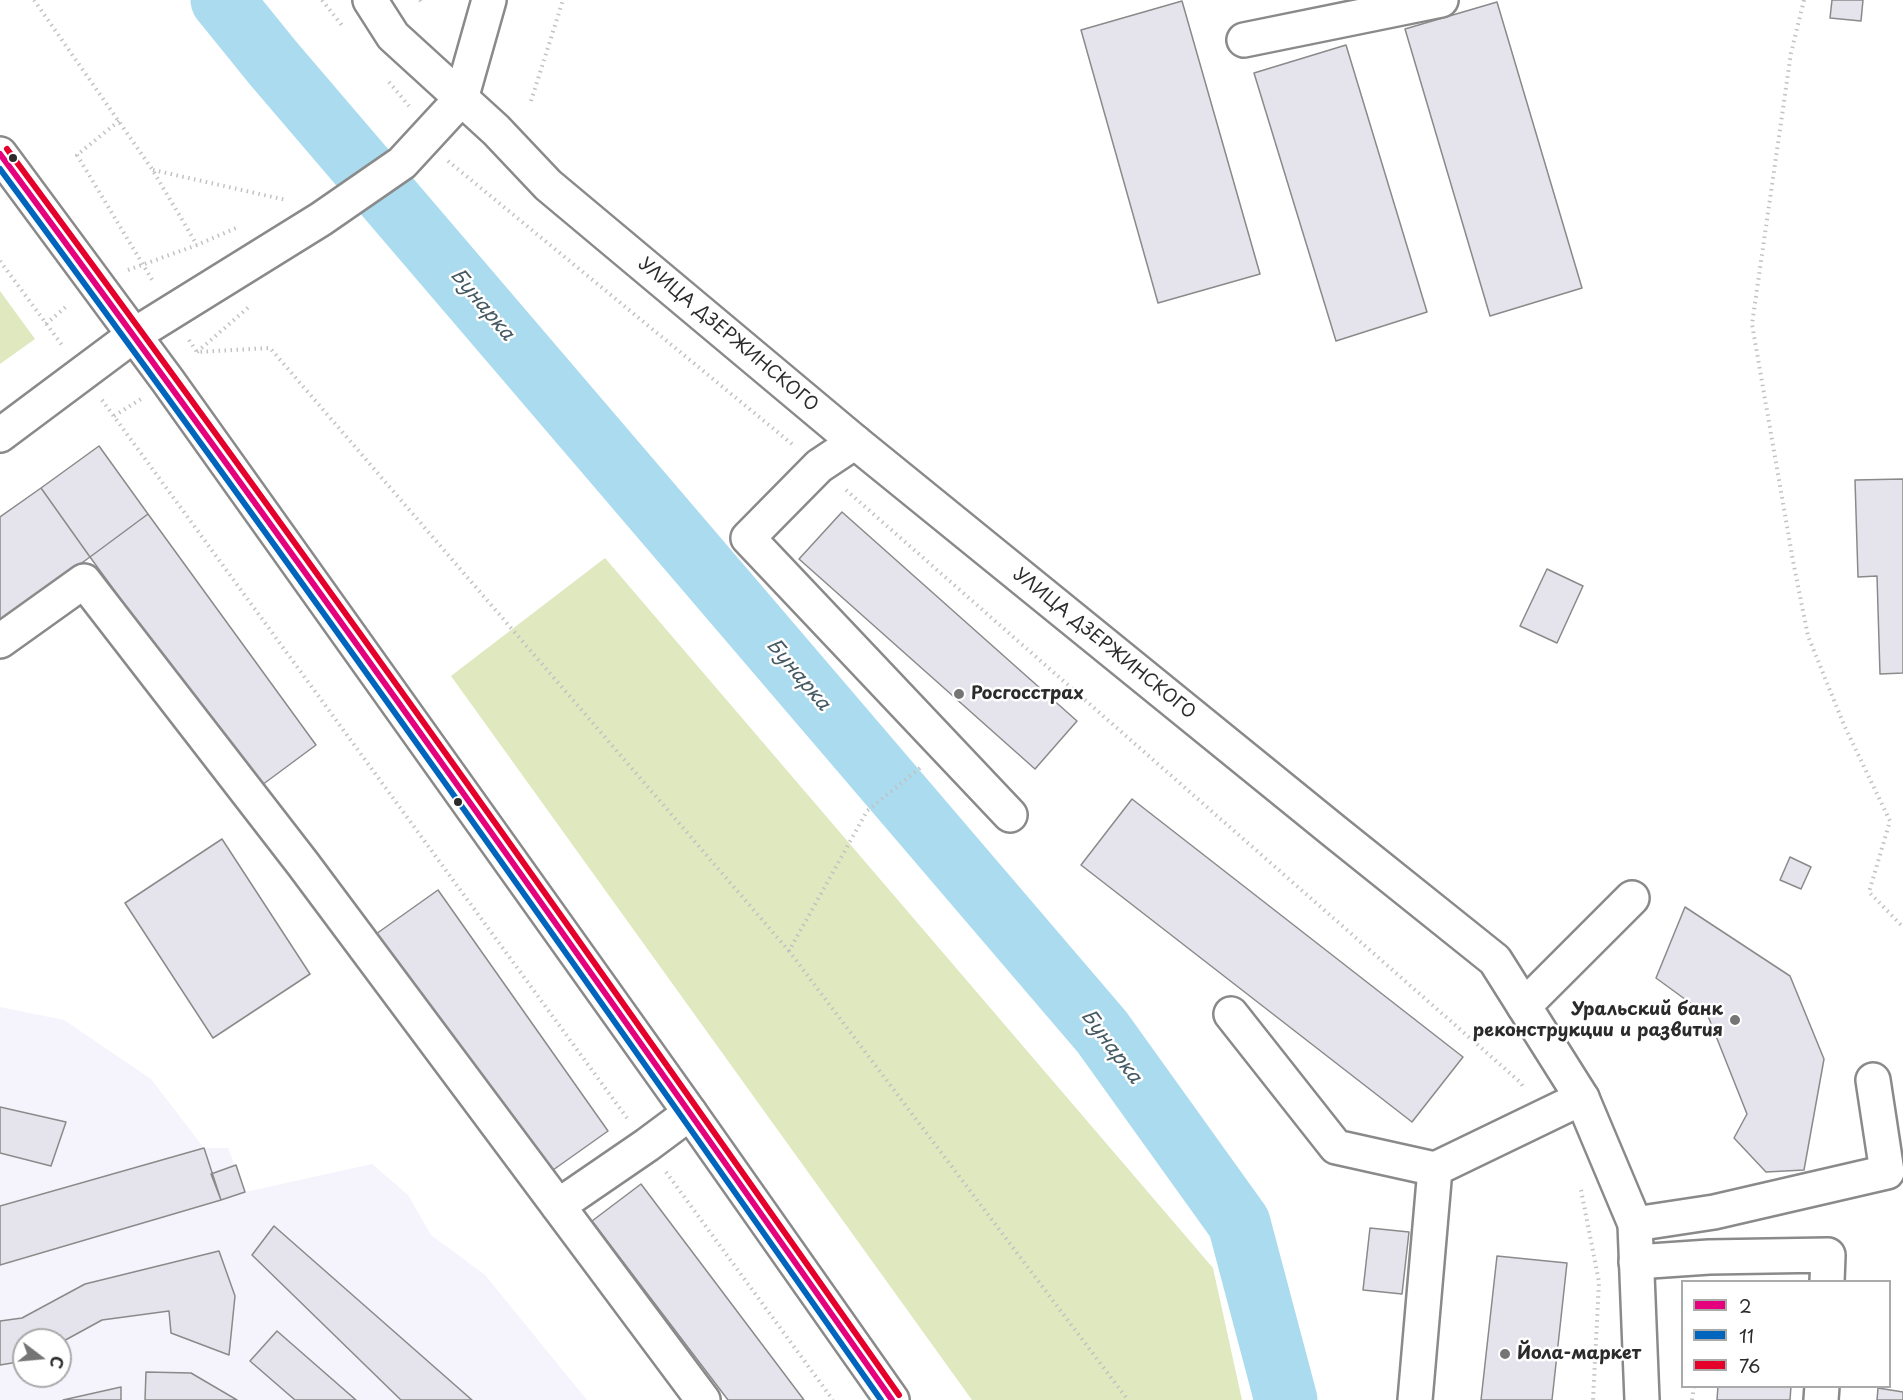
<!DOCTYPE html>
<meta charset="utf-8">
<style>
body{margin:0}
#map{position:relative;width:1903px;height:1400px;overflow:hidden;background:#fff;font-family:"Playpen Sans",sans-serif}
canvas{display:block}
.legend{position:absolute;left:1681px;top:1280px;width:210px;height:108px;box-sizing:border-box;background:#fff;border:2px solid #aaa;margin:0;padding:8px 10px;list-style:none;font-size:18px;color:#2b2b2b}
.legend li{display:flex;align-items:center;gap:12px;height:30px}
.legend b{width:30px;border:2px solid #aaa}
.north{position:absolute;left:12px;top:1328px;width:60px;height:60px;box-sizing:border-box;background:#fff;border:2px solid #aaa;border-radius:50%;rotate:106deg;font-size:16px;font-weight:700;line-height:24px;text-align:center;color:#2b2b2b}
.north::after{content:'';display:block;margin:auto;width:21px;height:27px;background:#757575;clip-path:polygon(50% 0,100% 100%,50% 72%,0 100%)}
</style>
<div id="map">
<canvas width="1903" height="1400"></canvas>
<ul class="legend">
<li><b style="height:8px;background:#e5007d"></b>2</li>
<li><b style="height:8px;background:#0065bd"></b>11</li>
<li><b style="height:8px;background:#e4002b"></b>76</li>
</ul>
<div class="north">С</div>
</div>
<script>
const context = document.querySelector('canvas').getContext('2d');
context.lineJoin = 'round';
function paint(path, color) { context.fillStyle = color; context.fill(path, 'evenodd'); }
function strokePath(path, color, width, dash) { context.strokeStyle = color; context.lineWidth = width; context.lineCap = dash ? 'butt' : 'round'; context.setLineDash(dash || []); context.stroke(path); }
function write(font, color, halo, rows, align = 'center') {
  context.font = font + ' "Playpen Sans",sans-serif'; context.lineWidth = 5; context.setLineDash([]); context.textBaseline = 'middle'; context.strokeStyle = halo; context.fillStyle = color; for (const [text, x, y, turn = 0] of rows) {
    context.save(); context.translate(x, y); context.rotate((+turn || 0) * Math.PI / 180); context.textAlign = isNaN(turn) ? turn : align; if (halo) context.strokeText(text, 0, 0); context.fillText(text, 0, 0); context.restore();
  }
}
const built = new Path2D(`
 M0,1007L64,1020L151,1079L204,1148H228L245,1192L372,1164L408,1195L431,1235L485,1275L587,1400H0ZM24,1340H60V1376H24Z`);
const green = new Path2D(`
 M0,291L35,339L0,364Z
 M605,558L1213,1268L1242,1400H972L451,676Z`);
const river = new Path2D(`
 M222,0L273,63L1102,1032L1239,1223L1286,1400`);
const building = new Path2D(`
 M1832,0H1863L1861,21L1830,18Z
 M1182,1L1260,274L1158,303L1081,30Z
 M1497,2L1582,288L1490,316L1405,29Z
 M1346,45L1427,312L1336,341L1254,73Z
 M99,446L148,514L90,557L41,488Z
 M1903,479V673L1880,674L1877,576L1858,577L1855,480Z
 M41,488L90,557L0,622V517Z
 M842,512L1077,721L1035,769L799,559Z
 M148,514L316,745L258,788L90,557Z
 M1547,569L1583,586L1557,643L1520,626Z
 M1132,799L1463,1057L1412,1122L1081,865Z
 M222,839L310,974L213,1038L125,903Z
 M1790,857L1811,867L1801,889L1780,880Z
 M438,890L608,1131L546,1175L376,934Z
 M1685,907L1790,976L1824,1059L1804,1170L1766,1172L1734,1138L1747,1114L1708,1016L1656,978Z
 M0,1107L66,1122L51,1166L0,1153Z
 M204,1148L221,1200L0,1265V1206Z
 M236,1165L245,1192L221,1200L211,1174Z
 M641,1184L804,1400H728L592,1221Z
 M274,1226L472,1400H401L252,1255Z
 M1370,1228L1409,1232L1402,1294L1363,1290Z
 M219,1251L235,1296L229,1355L171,1333L169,1311L102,1320L60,1343V1340H24V1361L0,1365V1321L22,1318L85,1284Z
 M1497,1256L1567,1263L1552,1400H1481Z
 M277,1331L356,1400H295L250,1361Z
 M146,1372L191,1373L237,1400H145Z
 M1718,1386H1791L1790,1400H1717Z
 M121,1387V1400H63Z
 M1878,1388L1903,1392V1400H1877Z`);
const path = new Path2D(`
 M34,0L152,169L197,245
 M322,0L344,28
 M420,0L423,5
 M1804,0L1791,53L1752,324L1793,561L1808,636L1844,725L1890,821L1869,892L1903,927
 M389,82L409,106
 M531,101L563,0
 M119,121L77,155L154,283
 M448,161L792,444
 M153,170L286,200
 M0,261L62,345
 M128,270L197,245L236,228
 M46,324L68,305
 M189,340L197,352L270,348L789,951
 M197,352L250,306
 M102,400L627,1118
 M114,416L141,399
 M846,490L1520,1082L1524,1088
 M920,768L867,811L789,951L1128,1400
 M666,1172L833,1400
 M1581,1190L1599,1282L1593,1400
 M1692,1400L1694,1386`);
const minor = new Path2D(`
 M1244,40L1441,0
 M0,435L134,335L321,219L402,163L461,99L489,0
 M855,442L819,466L748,538L1010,815
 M0,641L84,581L303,864L703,1400
 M1524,1006L1632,898
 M1231,1014L1336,1147L1435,1169L1582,1098
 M558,1206L647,1145L690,1113
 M1635,1224L1714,1212L1887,1172L1873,1080
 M1636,1262L1709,1257L1828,1255L1827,1282
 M1415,1400L1435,1169
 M1821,1400L1822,1386`);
const major = new Path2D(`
 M370,0L393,36L496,130L548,185L855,442L1334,831L1495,960L1582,1098L1635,1224L1642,1400
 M0,154L168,381L690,1113L892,1400`);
const bus1 = new Path2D(`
 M0,154C304,565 598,982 892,1400`);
const bus2 = new Path2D(`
 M0,169C300,575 591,987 881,1400`);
const bus3 = new Path2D(`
 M7,149C311,559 605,977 899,1395`);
const markers = [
 [13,158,5,"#2b2b2b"],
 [959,694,6,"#757575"],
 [458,802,5,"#2b2b2b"],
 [1735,1020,6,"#757575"],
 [1505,1354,6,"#757575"]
];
const streetNames = [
 ["УЛИЦА ДЗЕРЖИНСКОГО",728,335,40],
 ["УЛИЦА ДЗЕРЖИНСКОГО",1104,644,39]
];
const poiNames = [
 ["Росгосстрах",971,694],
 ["Уральский банк",1723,1010,"right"],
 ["реконструкции и развития",1723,1031,"right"],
 ["Йола-маркет",1517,1354]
];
const waterNames = [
 ["Бунарка",482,305,50],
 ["Бунарка",798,675,50],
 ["Бунарка",1111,1047,53]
];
paint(built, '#f5f4fc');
paint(green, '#dfe8be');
strokePath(river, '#aadbee', 63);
paint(building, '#e5e4ed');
strokePath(building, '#8a8a8a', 1.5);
strokePath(minor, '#8a8a8a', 38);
strokePath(major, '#8a8a8a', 38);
strokePath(path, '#c2c2c2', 4, [1.5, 4.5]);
strokePath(minor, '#fff', 33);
strokePath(major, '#fff', 33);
strokePath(bus1, '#e5007d', 6);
strokePath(bus2, '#0065bd', 6);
strokePath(bus3, '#e4002b', 6);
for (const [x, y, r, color] of markers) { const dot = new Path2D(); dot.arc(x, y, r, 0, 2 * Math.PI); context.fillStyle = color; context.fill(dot); strokePath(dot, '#fff', 2); }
write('18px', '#2b2b2b', '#fff', streetNames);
write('bold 18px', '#2b2b2b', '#fff', poiNames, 'left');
write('italic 20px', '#465b63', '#fff', waterNames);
</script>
